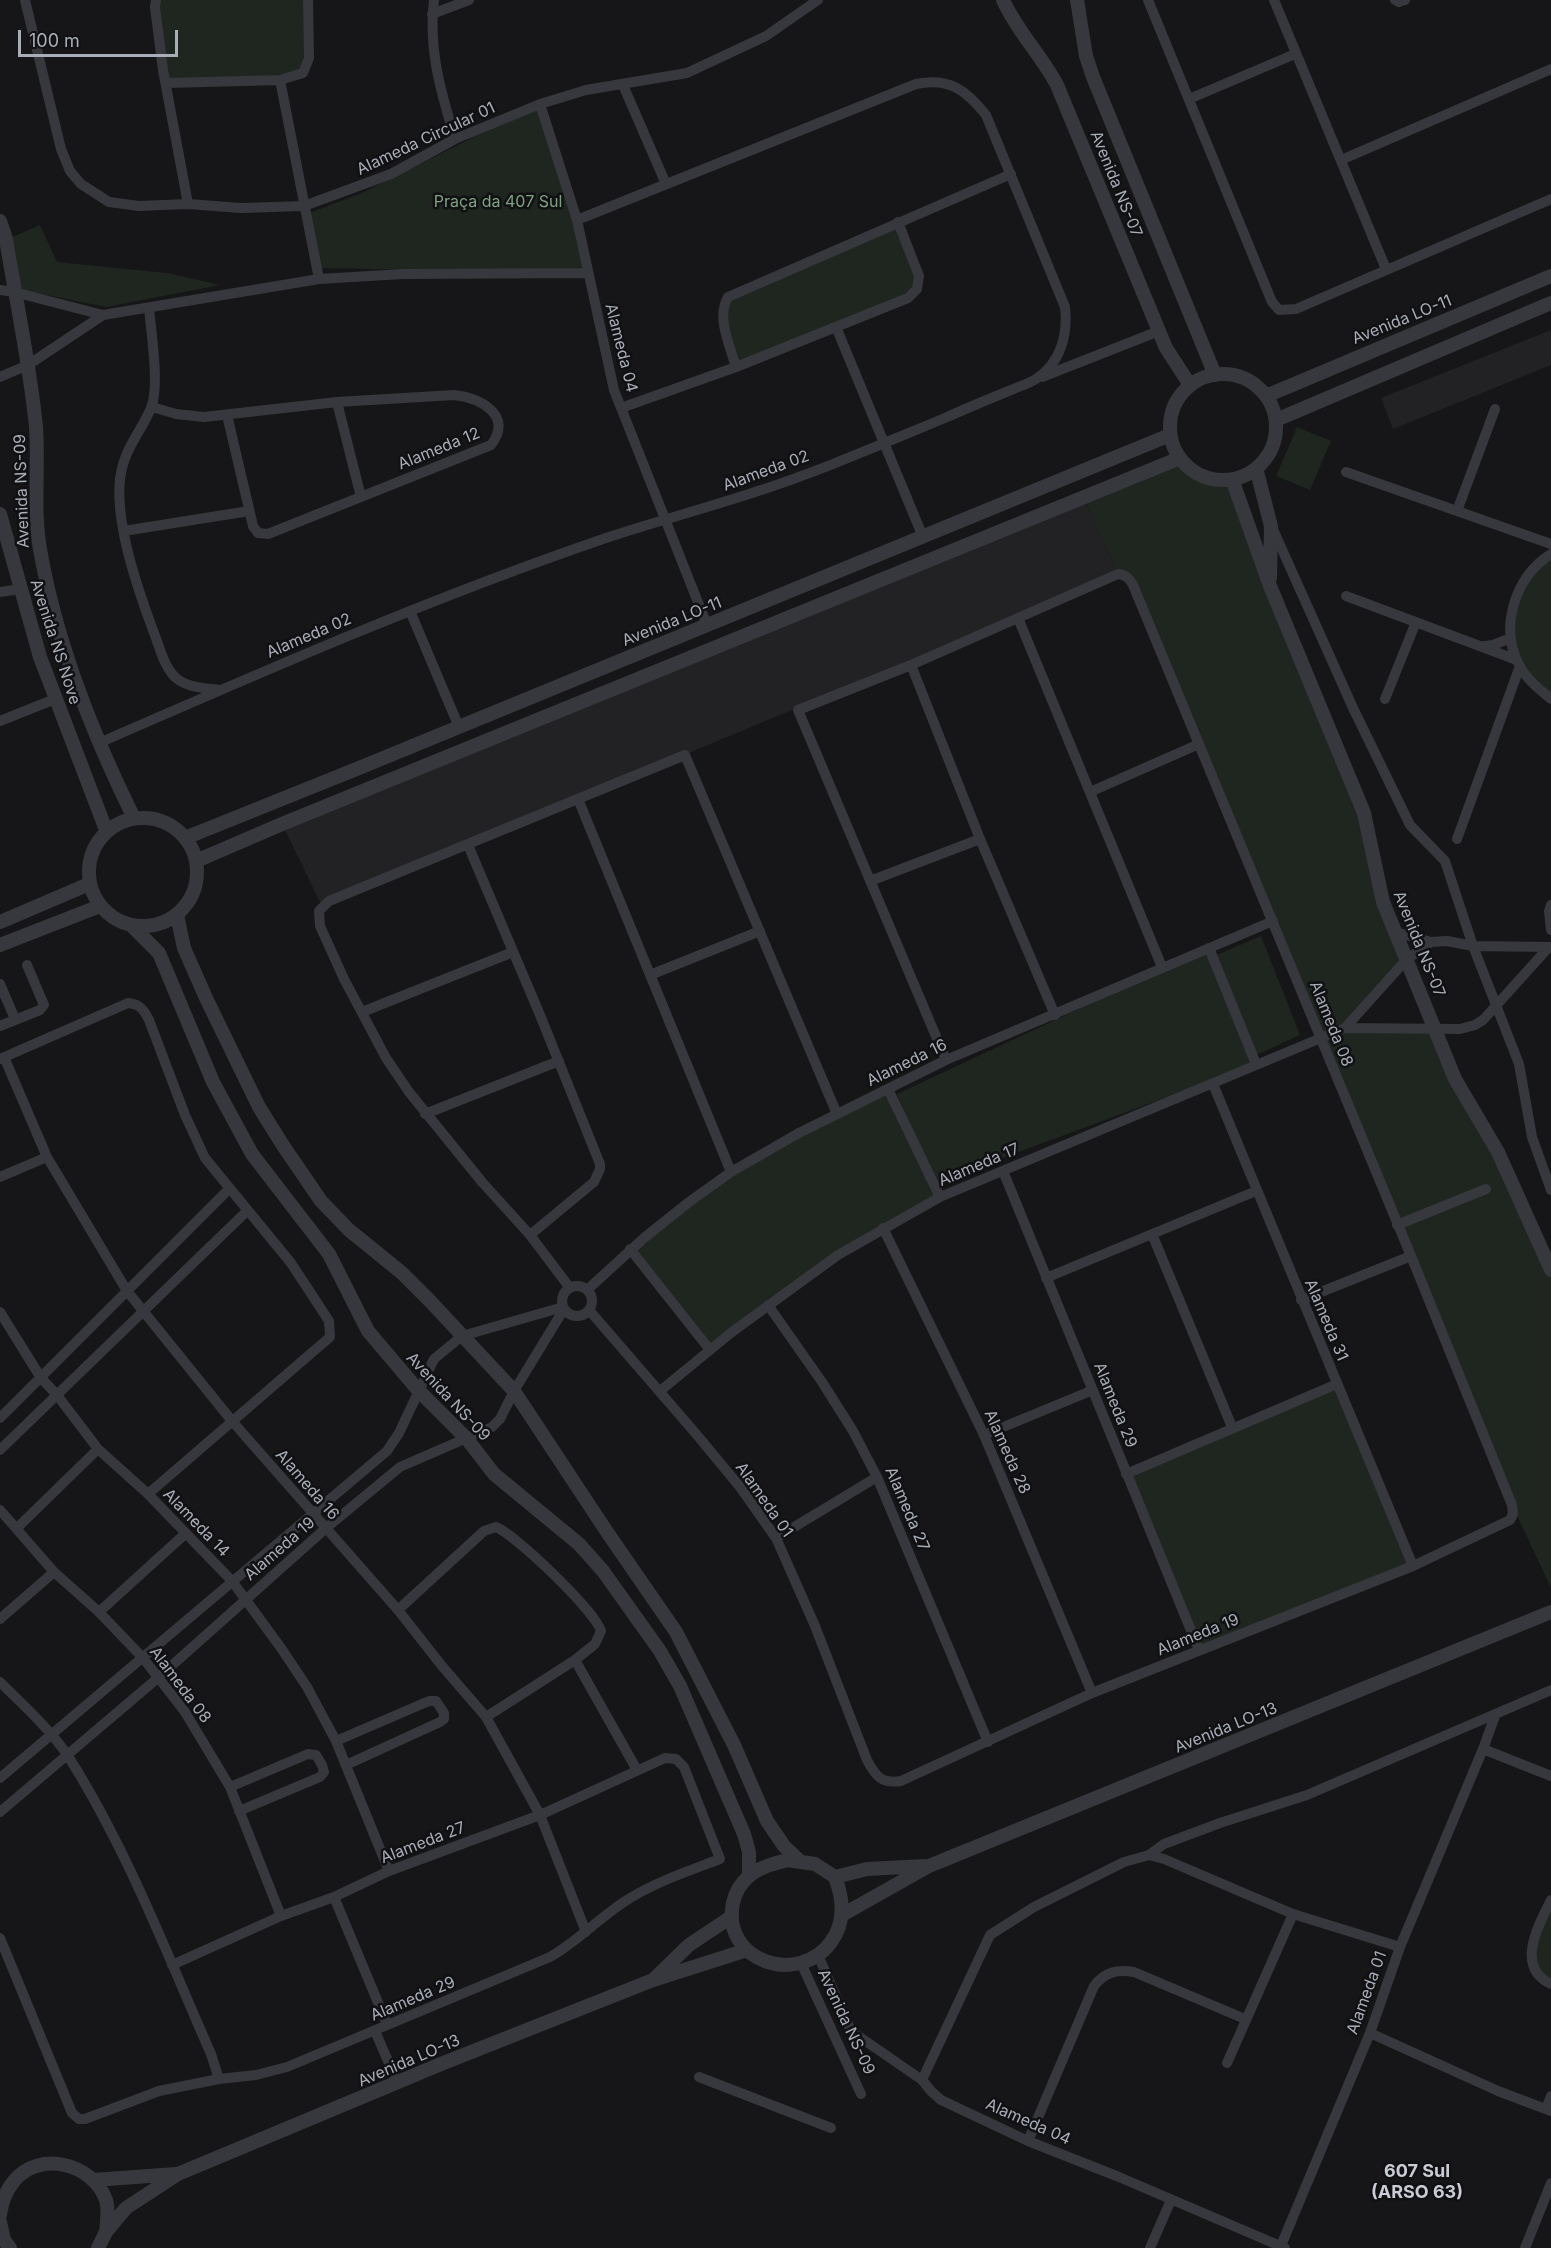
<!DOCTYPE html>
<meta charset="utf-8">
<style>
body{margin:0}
#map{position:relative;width:1551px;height:2248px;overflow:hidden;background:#161618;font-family:Inter,sans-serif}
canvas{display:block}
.scale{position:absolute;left:18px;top:30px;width:160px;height:27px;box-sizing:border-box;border:3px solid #a8adb8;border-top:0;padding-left:8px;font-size:18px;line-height:21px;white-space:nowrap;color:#a8adb8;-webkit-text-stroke:4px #111113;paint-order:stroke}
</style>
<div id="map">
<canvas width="1551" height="2248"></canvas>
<div class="scale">100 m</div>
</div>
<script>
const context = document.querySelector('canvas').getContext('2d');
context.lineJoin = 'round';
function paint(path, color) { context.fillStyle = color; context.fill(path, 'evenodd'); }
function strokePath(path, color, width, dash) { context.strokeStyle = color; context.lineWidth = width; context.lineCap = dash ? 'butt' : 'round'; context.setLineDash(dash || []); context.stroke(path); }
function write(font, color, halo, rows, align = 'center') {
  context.font = font + ' Inter,sans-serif'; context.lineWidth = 5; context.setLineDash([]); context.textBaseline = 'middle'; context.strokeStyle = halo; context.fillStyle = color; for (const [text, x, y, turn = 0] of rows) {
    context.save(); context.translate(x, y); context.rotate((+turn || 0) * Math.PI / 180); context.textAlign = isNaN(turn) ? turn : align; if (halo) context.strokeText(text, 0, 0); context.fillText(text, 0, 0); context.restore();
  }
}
const built = new Path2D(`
 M1551,330V365L1393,429L1381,398Z
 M1083,497L1118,574L322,906L282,824Z`);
const green = new Path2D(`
 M158,0H307L303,73L167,83Z
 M540,104L588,273L317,268L307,214L362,193Z
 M898,222L919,276L914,294L736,367L723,310L735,292Z
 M40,225L57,262L167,273L220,285L106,307L22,290L10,238Z
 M1297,427L1331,441L1310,490L1276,476Z
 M1180,458L1212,479H1232L1351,778L1406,960L1345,1027L1435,1028L1551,1262V1588L1507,1494L1127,577L1118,574L1083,497Z
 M1551,554V699L1530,681L1512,643L1520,587Z
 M1261,936L1300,1035L1254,1056L1256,1064L989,1163L936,1189L940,1197L883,1228L710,1350L630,1249L770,1149L888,1089L929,1172L897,1094L1209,948L1214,956Z
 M1337,1384L1413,1566L1199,1650L1126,1474Z
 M1551,1900V1984L1534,1968L1540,1922Z`);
const minor = new Path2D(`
 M25,0L61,149L70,171L81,184L109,202L139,206L188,204L241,208L304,206L391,174L455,139L540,104L586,90L687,73L766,36L818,0
 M156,0L155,7L163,70L188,204
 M434,0C428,50 441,92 455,139
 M1148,0L1272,302L1279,310L1296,309L1551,199
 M1274,0L1386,269
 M1395,0L1399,2L1405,0
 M432,14L469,0
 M280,80L319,279
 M167,83L280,80L303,73L309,58L308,0
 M623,85L666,184
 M1189,99L1295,54
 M540,104L577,220L614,390L707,625
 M1341,160L1551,69
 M0,290L14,292L103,315L28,365L0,377
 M149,308C151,333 160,386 151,408C140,434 124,448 120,479C115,524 138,590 154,633C160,648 164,667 176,678C188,688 205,688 220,690
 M103,315L319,279L403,274L588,273
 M836,327L923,537
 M736,367C730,346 716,317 728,297L1011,174
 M1042,377L1159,331
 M337,402L361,497
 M152,407L176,414L204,417L337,402L454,395C480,398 514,415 491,445L268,534L258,533L253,526L227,415
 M621,408L736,367L908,298L917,289L919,276L898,222
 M1346,472L1551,544
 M1457,511L1495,409
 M1272,527L1353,708L1410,825L1445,861L1473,946L1519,1064L1532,1137L1551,1190
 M124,531L249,511
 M1551,554C1515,577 1499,627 1519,665C1527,680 1539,689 1551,699
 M0,592L20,589
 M1346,596L1517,660
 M410,611L459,727
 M1018,618L1162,967
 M1484,646L1493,645L1511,638
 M911,665L980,839L1055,1015
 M1385,699L1416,622
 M0,721L55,699
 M99,743C266,670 433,597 606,538C654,522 703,509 752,493C818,472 882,444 945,418C967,408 989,399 1011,390C1019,386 1029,384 1036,379C1061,363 1068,334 1065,307L986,115C966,90 949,77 916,84L577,220
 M1090,792L1199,744
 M578,799L731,1172
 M1457,839L1520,666
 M468,845L540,1015L600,1164V1169L594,1182L530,1235
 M870,881L980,839
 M1551,905L1549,911L1551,930
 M1395,932L1431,942L1447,941L1473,946L1551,947
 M1209,948L1256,1064
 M650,975L760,931
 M0,984L15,1019
 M362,1012L513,952
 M0,1026L40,1010L44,1005L27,965
 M1345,1028L1406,960L1431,942
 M4,1057L47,1157L127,1291L232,1421L398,1610L442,1666L486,1717L540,1815L586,1932
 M0,1059L128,1003C140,1004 144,1010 149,1020L185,1115L205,1158L291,1263L329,1321L330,1337L148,1494
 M1213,1084L1413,1566
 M888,1089L940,1197
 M425,1114L559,1061
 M1003,1171L1199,1650
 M0,1177L47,1157
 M1397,1225L1486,1189
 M883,1228L984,1435L1092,1693
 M1152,1234L1232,1427
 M630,1249L710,1350
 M1046,1278L1256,1191
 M562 1301a15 15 0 1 1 30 0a15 15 0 1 1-30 0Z
 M570,1288L530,1235L482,1182L409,1092L386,1058L344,979L320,926L319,911L329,901L685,755L837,1114
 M587,1290L644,1238L689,1202L731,1172L797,1134L946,1060L1273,921
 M1301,1300L1411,1256
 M768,1305L822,1382L853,1431L877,1477L988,1742
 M589,1310L697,1435L740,1487L776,1538L815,1626L867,1760C876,1777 882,1784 901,1781L1092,1693L1413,1566L1510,1520L1513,1514L1512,1505L1411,1256L1133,585C1129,578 1126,575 1118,574L911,665L798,710L946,1060
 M0,1312L41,1378L57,1395L98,1449L148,1494L232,1581L281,1648L307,1687L336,1741L389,1871
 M660,1391L732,1332L838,1255L940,1197L1345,1028L1460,1029L1475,1025L1483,1020L1548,948
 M0,1418L229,1189
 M984,1435L1093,1390
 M0,1450L247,1211
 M1126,1474L1337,1384
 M0,1510L54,1572L99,1612L143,1658L185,1712L230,1787L281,1916
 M17,1528L98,1449
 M776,1538L877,1477
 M398,1610L484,1531L496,1527C516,1535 595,1611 601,1631L595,1644L575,1660L486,1717
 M99,1612L185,1534
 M0,1619L54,1572
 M575,1660L637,1770
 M0,1682C23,1705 50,1729 68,1756C127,1849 167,1954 211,2054L219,2079
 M336,1741L429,1701H436L444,1713V1719L440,1722L346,1765
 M1483,1749L1551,1776
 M0,1778L387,1451L399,1433L434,1359L462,1336L563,1307
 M230,1787L308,1754L316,1755L322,1765L324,1772L320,1777L239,1811
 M0,1812L159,1677L325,1529L400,1467L492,1427L500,1419L514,1391L564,1309
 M1149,1855L1164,1844L1220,1823L1307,1795L1551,1690
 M334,1897L387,2024
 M1551,1900C1538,1926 1515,1967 1551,1984
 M0,1938L72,2113L79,2119H85L159,2091L219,2079L256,2075L287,2067L550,1957C578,1941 600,1917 627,1900C655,1882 689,1871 720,1859L684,1767L676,1759L665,1758L540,1815L389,1871L334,1897L281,1916L172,1965
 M818,1955L851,2031L922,2080L931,2091L941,2100L1028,2141L1119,2177L1285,2248
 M801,1963L861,2094
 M375,2031L398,2084
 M1370,2033L1498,2091L1551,2111
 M1227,2063L1293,1914
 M699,2077L831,2128
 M922,2080L990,1935L1034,1907L1124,1862L1149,1855L1164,1859L1293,1914L1400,1947
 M1546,2109L1551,2096
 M1028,2141L1094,1986C1105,1972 1117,1969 1134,1972L1245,2019
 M1150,2248L1171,2200
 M1280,2248L1370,2033L1400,1947L1483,1749L1495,1716
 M1525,2248L1551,2183`);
const tertiary = new Path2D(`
 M1003,0C1017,31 1041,55 1057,85L1166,348L1190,385
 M1077,0L1086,56L1093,77L1215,375
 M0,221L6,239C16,301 30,364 36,427C39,467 33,509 40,549C56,643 92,733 134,818
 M1170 427a53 53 0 1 1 106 0a53 53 0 1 1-106 0Z
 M1266,396L1551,276
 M1276,420L1551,303
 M1256,468L1271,526L1270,578
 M1232,479L1270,586L1364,813L1383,902L1455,1079L1498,1152L1551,1270
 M0,514L40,657L106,830
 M89 872a54 54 0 1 1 108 0a54 54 0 1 1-108 0Z
 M185,838L359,768L1170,435
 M196,861L282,824L1180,458
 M177,915L184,948L206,998L259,1107L284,1147L321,1201L349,1230L402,1273L430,1301L514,1391L607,1532L676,1632L734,1745L767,1821L784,1846L801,1862
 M0,922L89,884
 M131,925L159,953L213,1082L252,1154L329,1254L368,1331L418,1390L467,1439L494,1474L579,1544L603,1571L660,1651L680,1686L744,1834L749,1852V1876
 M0,945L100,906
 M787,1860L815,1864L835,1877C843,1898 846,1922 831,1942C798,1987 721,1961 733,1903C735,1893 741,1883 749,1876C759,1867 774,1864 787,1860Z
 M835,1877L867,1869L924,1866
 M842,1915L929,1866L1551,1612
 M654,1979L689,1945L731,1917
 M94,2180L176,2174
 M0,2215C2,2202 5,2192 14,2181C39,2150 93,2163 106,2200C109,2210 107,2222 106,2232
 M0,2222L4,2240L10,2248
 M98,2248L106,2232L126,2208L178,2174L441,2064L653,1980L747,1950`);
const streetNames = [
 ["Alameda Circular 01",426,139,-25],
 ["Avenida NS-07",1116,184,68],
 ["Avenida LO-11",1402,320,-22],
 ["Alameda 04",621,348,76],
 ["Alameda 12",439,449,-22],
 ["Alameda 02",766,471,-20],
 ["Avenida NS-09",22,491,-92],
 ["Avenida LO-11",672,622,-22],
 ["Alameda 02",309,636,-23],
 ["Avenida NS Nove",55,642,72],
 ["Avenida NS-07",1419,944,68],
 ["Alameda 08",1331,1024,68],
 ["Alameda 16",907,1063,-26],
 ["Alameda 17",979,1165,-23],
 ["Alameda 31",1326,1320,67],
 ["Avenida NS-09",448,1397,47],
 ["Alameda 29",1115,1405,68],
 ["Alameda 28",1007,1452,66],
 ["Alameda 16",307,1485,49],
 ["Alameda 01",764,1500,55],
 ["Alameda 27",907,1509,67],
 ["Alameda 14",196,1523,46],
 ["Alameda 19",280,1549,-41],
 ["Alameda 19",1198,1635,-22],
 ["Alameda 08",180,1685,53],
 ["Avenida LO-13",1226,1728,-22],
 ["Alameda 27",423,1843,-21],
 ["Alameda 01",1367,1993,-70],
 ["Alameda 29",413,1999,-23],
 ["Avenida NS-09",846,2022,65],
 ["Avenida LO-13",409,2061,-23],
 ["Alameda 04",1028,2122,24]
];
const parkNames = [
 ["Praça da 407 Sul",498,202]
];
const neighbourhoodNames = [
 ["607 Sul",1417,2172],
 ["(ARSO 63)",1417,2193]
];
paint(built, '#222225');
paint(green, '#1e261f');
strokePath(minor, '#37383d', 10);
strokePath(tertiary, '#37383d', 14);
write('16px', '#a8adb8', '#111113', streetNames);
write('16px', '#7fa381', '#111113', parkNames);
write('bold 18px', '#c9ccd4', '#111113', neighbourhoodNames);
</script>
